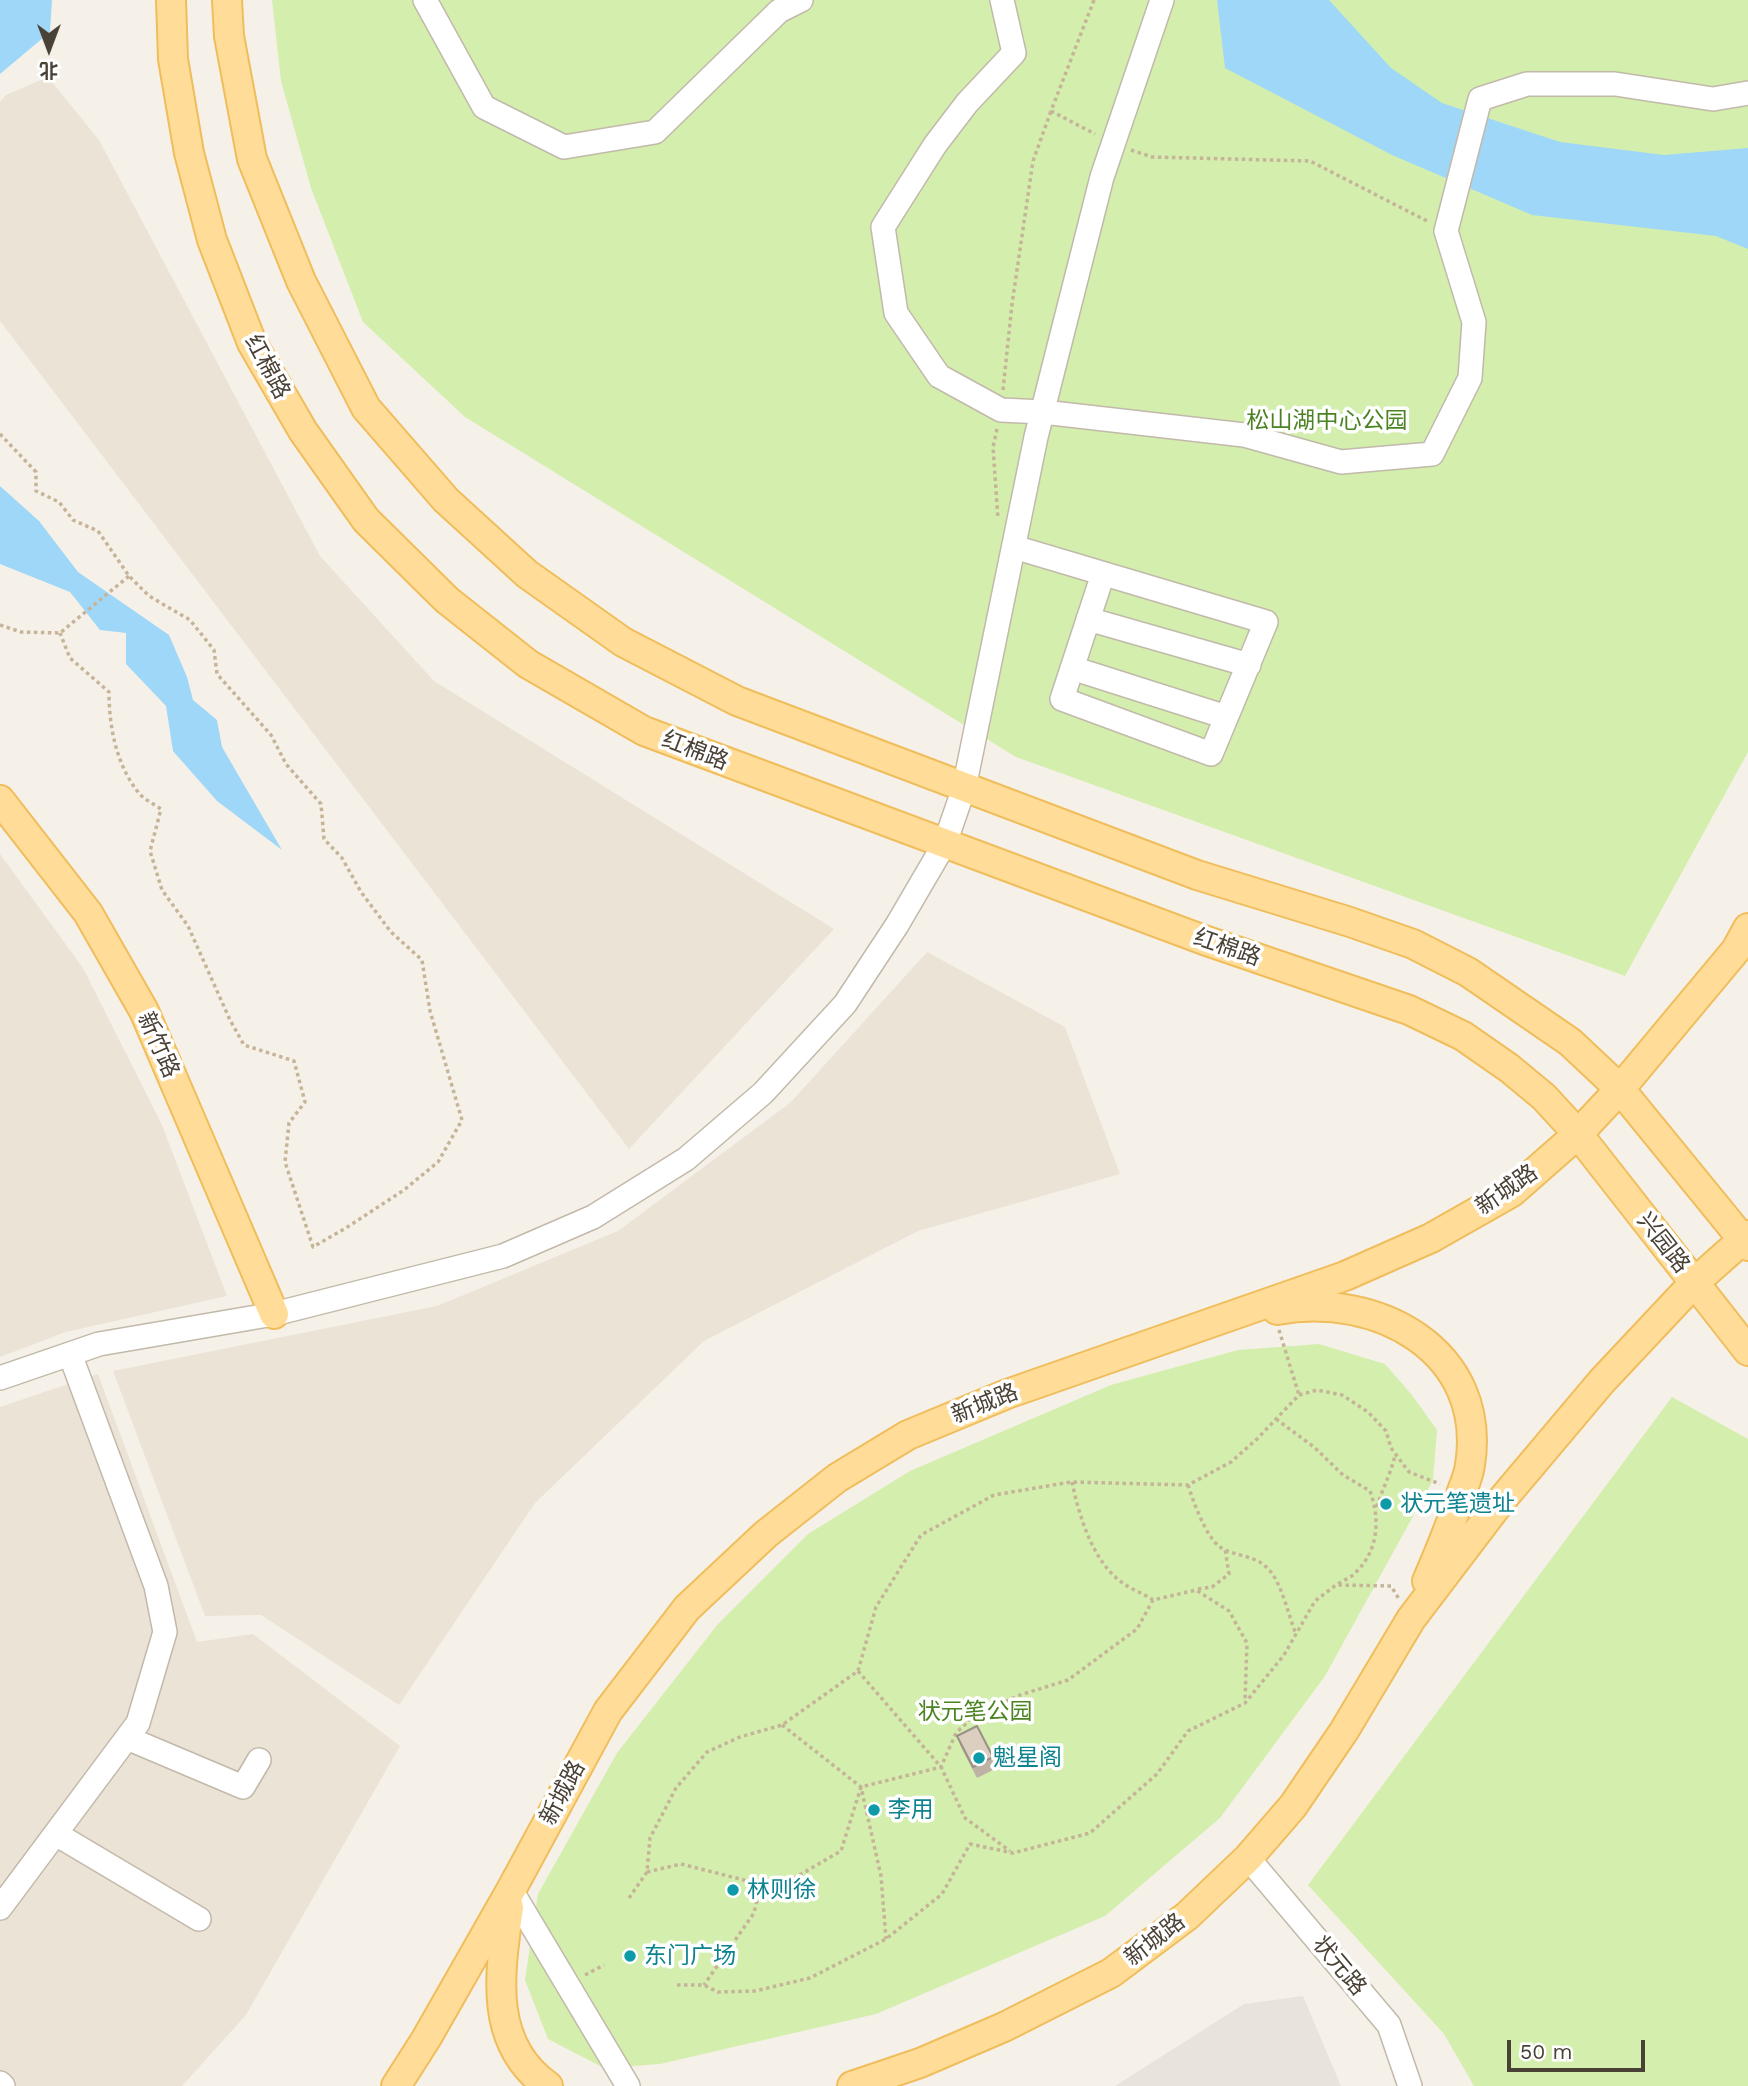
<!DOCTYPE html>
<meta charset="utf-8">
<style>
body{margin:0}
#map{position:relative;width:1748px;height:2086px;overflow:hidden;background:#f6f1e8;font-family:"Work Sans","Noto Sans SC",sans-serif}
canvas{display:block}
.north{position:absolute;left:14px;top:14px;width:70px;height:70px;-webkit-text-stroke:5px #fff;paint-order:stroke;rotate:180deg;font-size:19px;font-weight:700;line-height:28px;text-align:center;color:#4a4136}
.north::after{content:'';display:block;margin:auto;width:24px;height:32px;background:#4a4136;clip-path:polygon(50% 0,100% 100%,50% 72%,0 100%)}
.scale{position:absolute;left:1507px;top:2040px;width:138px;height:32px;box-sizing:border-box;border:4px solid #4a4136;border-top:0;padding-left:9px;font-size:21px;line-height:24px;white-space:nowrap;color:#4a4136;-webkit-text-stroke:5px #fff;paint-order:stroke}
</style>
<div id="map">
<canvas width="1748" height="2086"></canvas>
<div class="north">北</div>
<div class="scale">50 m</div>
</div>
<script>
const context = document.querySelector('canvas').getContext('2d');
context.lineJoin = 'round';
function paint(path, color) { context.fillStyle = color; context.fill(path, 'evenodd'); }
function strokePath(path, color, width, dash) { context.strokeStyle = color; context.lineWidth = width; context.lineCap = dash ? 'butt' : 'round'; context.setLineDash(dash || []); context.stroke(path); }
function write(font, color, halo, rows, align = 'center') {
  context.font = font + ' "Work Sans","Noto Sans SC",sans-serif'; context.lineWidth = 7; context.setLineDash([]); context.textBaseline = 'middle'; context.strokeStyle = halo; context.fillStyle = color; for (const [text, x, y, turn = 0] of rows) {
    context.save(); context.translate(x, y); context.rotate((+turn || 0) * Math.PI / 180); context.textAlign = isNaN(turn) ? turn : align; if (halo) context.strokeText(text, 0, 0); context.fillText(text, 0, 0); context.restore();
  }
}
const residential = new Path2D(`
 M48,77L99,140L320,556L434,681L834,929L629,1149L0,321V102L6,95Z
 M0,854L83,968L162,1125L227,1296L66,1332L0,1357Z
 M927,952L1065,1027L1120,1174L918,1231L704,1341L535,1503L399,1705L261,1615L205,1616L113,1371L437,1306L618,1231L790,1103Z
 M98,1374L197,1642L253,1634L400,1746L246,2015L182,2086H0V1407Z`);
const industrial = new Path2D(`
 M1303,1996L1341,2086H1115L1244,2004Z`);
const green = new Path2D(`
 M272,0H1748V752L1625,976L1016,757L465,417L363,322L311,188L281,81Z
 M1319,1344L1385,1364L1412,1395L1437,1430L1433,1480L1325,1676L1220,1818L1105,1916L876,2014L660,2064L604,2068L548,2039L525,1980L538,1894L617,1753L718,1624L808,1534L910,1471L1111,1385L1238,1350Z
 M1672,1397L1748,1439V2086H1474L1444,2034L1308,1885Z`);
const water = new Path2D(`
 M0,0H52L50,32L0,74Z
 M1217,0H1329L1391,68L1442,103L1560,142L1664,155L1748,148V249L1716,236L1532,215L1392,155L1225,68Z
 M0,486L39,521L78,572L169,635L187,677L193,700L217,720L222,747L282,850L217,801L173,751L166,706L126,664V633L100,630L70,592L0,564Z`);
const path = new Path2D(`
 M1094,0L1051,111L1095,134
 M1131,150L1152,157L1310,161L1429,222
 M1003,390L1012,304L1033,161L1051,111
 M997,429L993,447L998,519
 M0,434L36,472V491L59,502L73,520L98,531L129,576L149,596L190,620L214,650L217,674L271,735L286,764L321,804L324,839L342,858L361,892L391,932L422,960L430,1011L462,1120L438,1162L404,1190L346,1228L313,1247L285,1162L289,1123L305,1102L294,1061L244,1045L230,1020L188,926L162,890L150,851L161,809C154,804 143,799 138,792C116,764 109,726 109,692L70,658L60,633
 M0,625L21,632L60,633L129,576
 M1279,1330L1299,1395
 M1276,1419L1314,1447L1343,1475L1370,1491C1380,1518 1379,1550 1356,1572C1352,1577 1344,1580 1338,1584
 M1072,1482C1079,1516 1093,1563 1124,1584C1133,1590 1144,1594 1153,1600L1196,1590L1229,1611L1247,1643L1245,1701
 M1188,1485C1193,1501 1206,1537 1220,1547C1233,1556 1253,1555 1265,1566C1281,1578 1288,1615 1296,1634
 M1377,1507C1382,1489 1391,1474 1395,1455
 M1198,1589L1212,1587L1229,1574L1225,1549
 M858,1671L941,1767L965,1818L1010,1851
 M782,1725L861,1787L881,1876L886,1939
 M647,1872L681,1864L744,1880L758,1896L754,1913L704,1985
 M753,1890L791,1880L841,1851L861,1787L941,1767L956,1733L972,1718L1017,1696L1068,1680L1137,1629L1153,1600
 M629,1898L647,1872L650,1838L676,1788L707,1752L740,1737L782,1725L858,1671L876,1607L921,1535L994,1495L1071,1482L1188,1485L1231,1462L1257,1439L1299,1395L1317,1390L1342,1395L1368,1412L1386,1431L1391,1448L1409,1472L1440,1484
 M585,1975L604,1965
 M677,1985H704L718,1992L755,1991L810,1978L886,1939L942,1894L970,1844L1013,1853L1090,1833L1157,1774L1188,1731L1245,1703L1284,1655L1315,1601L1336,1585L1391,1586L1399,1599`);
const minor = new Path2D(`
 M425,0L484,107L564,147L655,132L779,11L801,0
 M1002,0L1014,53L967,103L935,145L883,227L896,313L939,376L1001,410L1043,412L1244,435L1341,462L1432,454L1470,378L1474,322L1446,231L1480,99L1527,84H1615L1713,99L1748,93
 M1014,547L1266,622L1211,754L1062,699L1103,574
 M1088,619L1249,665
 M1072,668L1226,717
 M0,1378L99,1344L274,1314L503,1256L593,1217L686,1159L763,1093L845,1004L897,925L945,843L964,788L1036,437L1102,177L1162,0
 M127,1738L243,1787L259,1760
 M56,1834L199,1919
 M1248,1858L1389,2025L1410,2086
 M511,1890L628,2086
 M0,1908L138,1723L165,1632L156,1586L70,1354
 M0,2083L3,2086`);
const major = new Path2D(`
 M171,0L173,59L189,153L212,240L252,343L303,431L366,520L447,600L528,664L644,731L1204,940L1409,1010L1463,1036L1509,1068L1544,1097L1578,1134L1748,1351
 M227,0L229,36L252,159L301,281L366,408L446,500L527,574L623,642L737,701L1197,875L1350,922L1413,944L1468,972L1570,1042L1620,1089L1748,1246
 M0,800L88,913L144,1011L274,1314
 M1277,1310C1377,1291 1488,1351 1470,1465C1469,1474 1465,1483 1462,1491C1452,1522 1440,1551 1427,1581
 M509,1907C500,1971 487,2043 548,2086
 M396,2086L426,2039L511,1890L608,1711L687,1608L766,1534L837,1478L908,1435L1007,1394L1345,1276L1431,1238L1512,1192L1578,1134L1620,1089L1736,950L1748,928
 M852,2086L920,2063L1004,2027L1111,1973L1187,1916L1248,1858L1293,1806L1344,1731L1411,1619L1500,1502L1602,1381L1694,1283L1748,1235`);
const wall = new Path2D(`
 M957,1736L993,1757L997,1768L977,1778L961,1747Z`);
const building = new Path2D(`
 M977,1726L993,1757L973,1767L957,1736Z`);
const markers = [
 [1386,1504,7,"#0f9aa8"],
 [979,1758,7,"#0f9aa8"],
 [874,1810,7,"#0f9aa8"],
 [733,1890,7,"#0f9aa8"],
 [630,1956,7,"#0f9aa8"]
];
const streetNames = [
 ["红棉路",267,367,62],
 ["红棉路",695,751,21],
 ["红棉路",1227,948,19],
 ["新竹路",158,1045,66],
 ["新城路",1507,1190,-35],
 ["兴园路",1663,1243,52],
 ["新城路",985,1404,-22],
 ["新城路",563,1793,-62],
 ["新城路",1155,1940,-38],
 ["状元路",1339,1966,50]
];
const parkNames = [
 ["松山湖中心公园",1327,421],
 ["状元笔公园",975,1712]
];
const cultureNames = [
 ["状元笔遗址",1400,1504],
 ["魁星阁",993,1758],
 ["李用",888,1810],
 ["林则徐",747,1890],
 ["东门广场",644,1956]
];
paint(residential, '#eae3d6');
paint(industrial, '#e8e3dd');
paint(green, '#d3eead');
paint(water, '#9fd7f8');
strokePath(minor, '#c2b9aa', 26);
strokePath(major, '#f0bd5c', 32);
strokePath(path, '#c6b499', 3.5, [3.5, 3.5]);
strokePath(minor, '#fff', 23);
strokePath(major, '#ffdd98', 28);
paint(wall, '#bdb2a4');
paint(building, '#dccfbf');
strokePath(building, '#9a9186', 2);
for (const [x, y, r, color] of markers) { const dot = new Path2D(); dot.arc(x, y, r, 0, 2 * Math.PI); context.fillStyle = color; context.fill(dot); strokePath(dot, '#fff', 2.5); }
write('23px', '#4a4136', '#fff', streetNames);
write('23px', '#4b8322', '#fff', parkNames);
write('23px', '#0d838f', '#fff', cultureNames, 'left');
</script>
